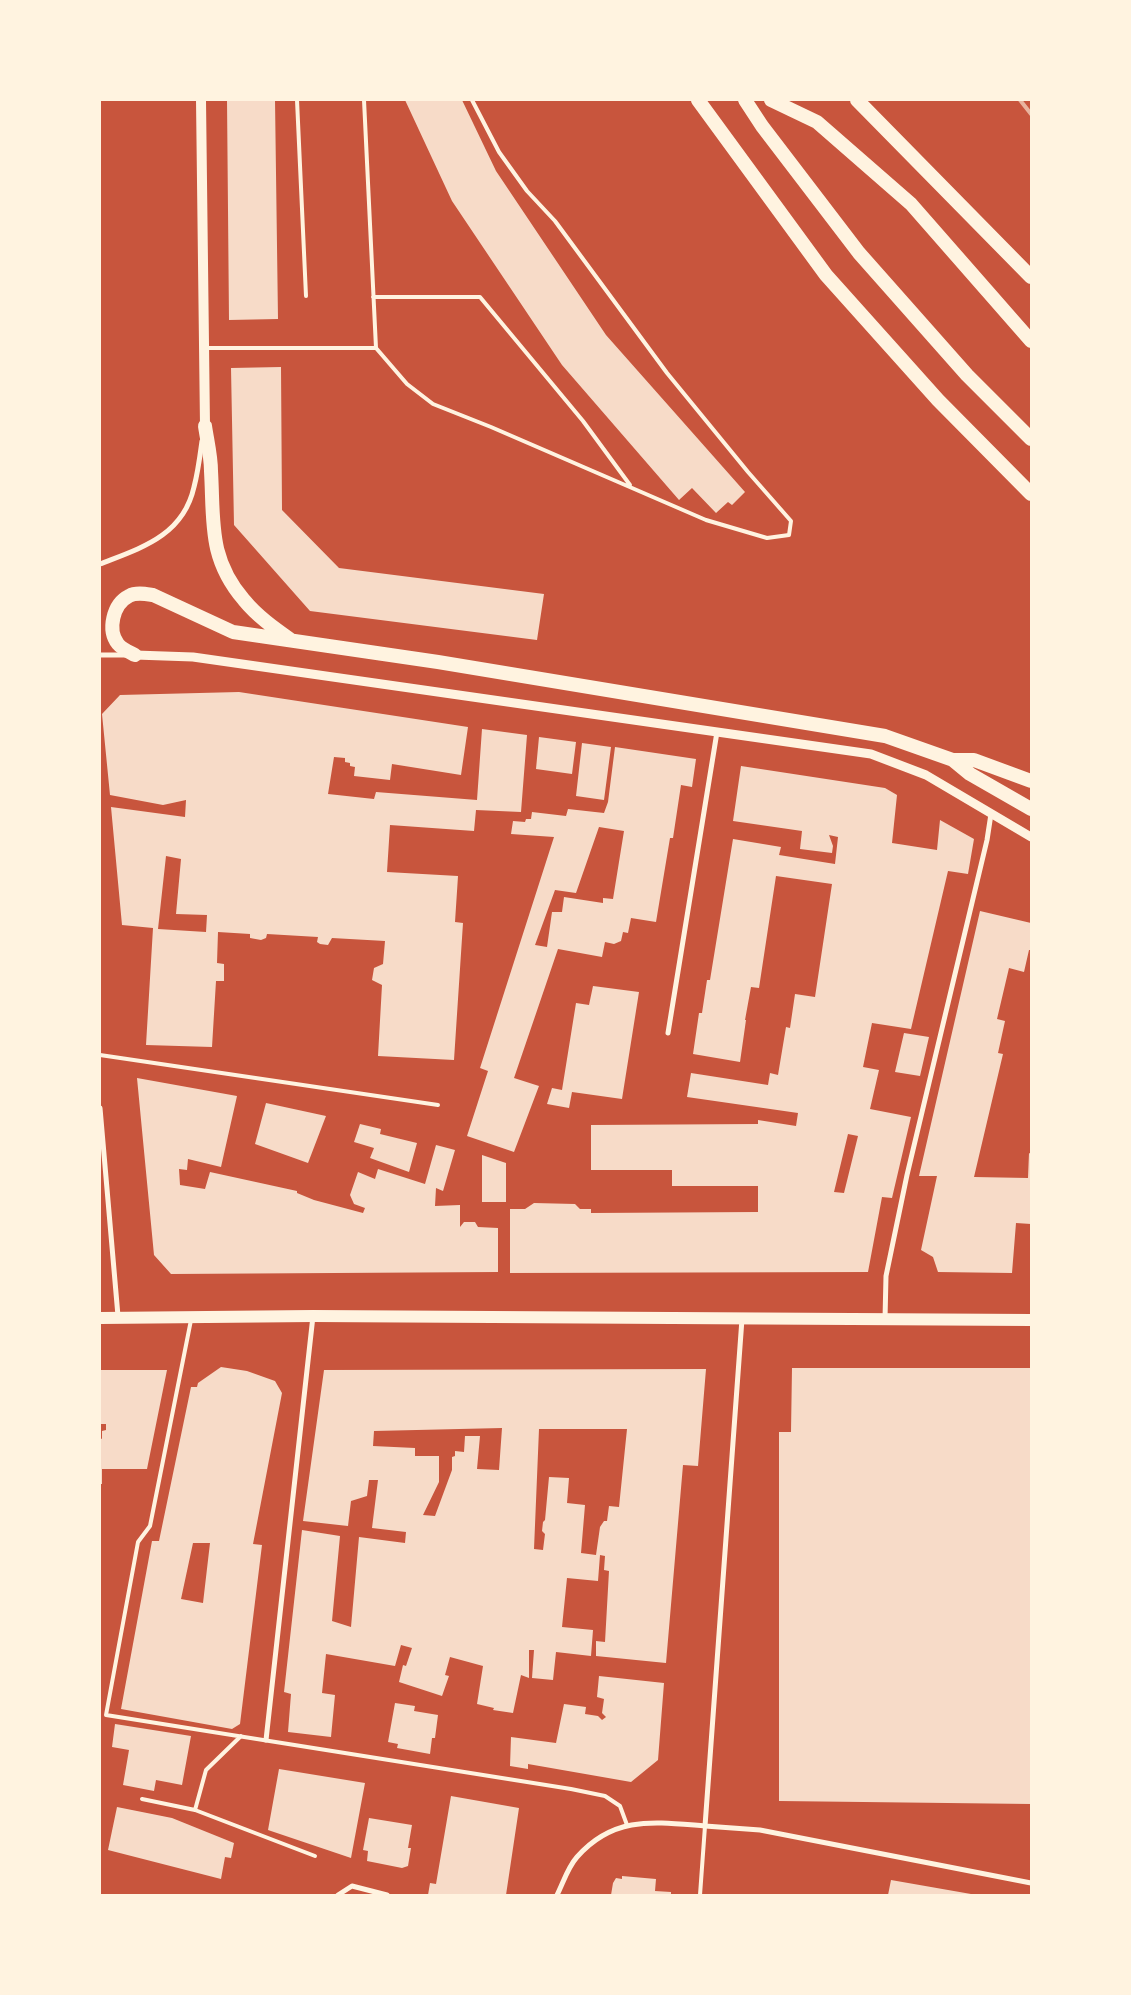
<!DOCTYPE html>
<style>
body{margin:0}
#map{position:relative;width:1131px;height:1995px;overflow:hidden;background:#c8553d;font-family:"Roboto Serif",serif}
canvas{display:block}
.frame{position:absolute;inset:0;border:101px solid #fff3e0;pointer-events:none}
</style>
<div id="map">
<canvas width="1131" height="1995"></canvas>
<div class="frame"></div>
</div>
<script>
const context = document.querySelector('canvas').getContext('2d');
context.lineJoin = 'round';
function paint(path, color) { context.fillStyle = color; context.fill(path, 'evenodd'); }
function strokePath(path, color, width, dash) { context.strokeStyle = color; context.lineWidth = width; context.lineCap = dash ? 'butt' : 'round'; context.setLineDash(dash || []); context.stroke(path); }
const building = new Path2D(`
 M227,100H275L278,319L229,320Z
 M405,100H462L496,171L606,335L745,492L732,505L728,502L716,513L692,488L679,500L562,365L452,201Z
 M281,367L282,510L339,568L544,594L537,640L310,611L234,525L231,368Z
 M239,692L468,727L461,775L392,764L390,780L354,776L355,767L350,766V763L345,762V758L334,757L328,794L374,799L376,792L477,800L482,729L527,735L521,812L476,810L474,831L390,825L387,872L458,876L455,922L463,923L454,1060L378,1056L382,985L372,980L374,968L383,964L385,941L332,938L328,945L320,944L317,942L318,937L267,934L266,938L261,940L250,938V934L218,932L217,963L224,964V981H216L212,1047L146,1045L153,928L122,925L111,807L185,817L186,800L163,805L110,795L102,714L120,695ZM166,856L181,859L176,914L207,915L206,932L158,929Z
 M539,737L576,742L572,774L536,769Z
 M582,743L611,747L604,800L576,796Z
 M615,747L696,759L692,787L681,785L673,838H670L656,922L631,918L628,933L623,932L621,941L614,944L605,942L602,957L558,949L514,1078L539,1086L514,1152L467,1136L488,1071L480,1068L554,837L511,834L513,821L525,822L526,819H531L532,812L566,816L568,809L604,813L608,802ZM599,827L624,831L613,899L603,898V903L564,897L562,912H552L547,947L535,945L555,890L576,893Z
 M741,766L885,788L897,795L892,843L937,850L940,820L974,839L968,874L948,871L911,1029L872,1023L863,1067L879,1070L870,1109L911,1117L892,1198L882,1197L868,1272L510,1273V1209H525L534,1203L575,1204L580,1209H591V1213L758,1212V1186H672V1170H591V1125L758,1124V1120L796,1126L798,1113L687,1097L691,1073L768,1085L770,1073L778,1075L786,1027L790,1028L795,994L815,997L832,884L776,876L759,988L751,987L745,1020H746L740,1062L693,1054L699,1013H702L707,980H710L733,839L781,847L779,855L835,864L838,837L829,835L833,846L832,853L800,849L802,831L733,821ZM848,1134L858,1136L844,1193L834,1192Z
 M980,911L1031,923V950H1029L1024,972L1009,968L997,1019L1005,1021L998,1053L1003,1054L974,1177L1028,1178L1029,1153L1031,1154V1224L1016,1223L1012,1273L938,1272L933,1257L921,1250L937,1176H919Z
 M593,986L639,992L622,1099L572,1092L569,1108L547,1104L552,1088L562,1090L576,1003L589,1005Z
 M904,1033L929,1037L920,1076L895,1072Z
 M137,1078L237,1096L221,1167L188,1159L187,1170L179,1169L180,1185L205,1189L210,1172L297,1191V1193L314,1200L363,1213L365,1208L354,1204L350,1195L358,1172L375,1179L378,1169L425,1184L436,1145L455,1150L443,1191L436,1188L435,1206L460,1205V1227L464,1222H475L478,1227L498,1228V1272L171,1274L154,1255Z
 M266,1103L326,1116L308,1163L255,1144Z
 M360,1124L381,1129L380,1134L417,1143L409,1172L370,1158L374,1148L354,1142Z
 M482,1155L506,1163V1202H482Z
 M221,1367L247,1371L275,1381L282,1393L253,1544L262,1545L240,1724L232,1729L121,1709L152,1541H159L191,1387H197L198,1383ZM193,1543H210L203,1603L181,1599Z
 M792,1368H1031V1804L779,1801V1432H791Z
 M706,1369L698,1466L683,1465L666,1663L596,1656V1641L605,1642L609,1571L604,1570L605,1556L600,1555L598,1581L567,1578L562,1627L593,1630L591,1656L556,1652L553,1680L532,1678L534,1650H529V1678L521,1675L513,1713L493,1710L494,1708L477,1704L483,1666L450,1657L445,1675L449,1676L442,1696L399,1682L403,1665L406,1666L412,1648L401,1645L395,1666L326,1654L322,1693L335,1695L331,1737L288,1732L291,1694L284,1692L302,1530L340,1536L332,1621L351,1627L359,1537L405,1543L406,1532L372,1528L378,1480H369L367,1496L351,1501L348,1526L303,1521L324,1370ZM502,1428L499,1470L477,1469L480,1436H465L464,1452L455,1451V1456L452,1457V1470L435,1516L423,1515L439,1482V1456H415V1448L373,1446L374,1431ZM539,1429H627L619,1507L609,1506L607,1521H604L600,1527L596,1555L581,1553L585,1505L567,1503L569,1478L549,1477L545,1520L543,1522L542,1531L545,1534L543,1550L534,1549Z
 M100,1370H167L147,1469H102V1484H100V1438L102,1439V1431L106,1430V1424H100Z
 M599,1676L664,1683L658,1760L631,1782L528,1764V1769L510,1766L511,1737L556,1743L564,1704L586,1707L585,1714L598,1716L602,1720L606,1717L602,1713L604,1699L597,1697Z
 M395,1703L415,1706L414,1711L438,1715L435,1738H432L430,1754L397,1748L398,1744L388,1742Z
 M115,1724L191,1736L182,1785L156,1780L154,1791L123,1785L129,1750L112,1747Z
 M279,1769L365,1783L351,1858L268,1830Z
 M451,1796L519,1808L506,1895H428L430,1883L436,1884Z
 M117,1807L172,1818L234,1843L231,1858L225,1857L221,1879L108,1850Z
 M369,1818L412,1825L408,1848H411L408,1866L402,1868L367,1861L368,1851L363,1850Z
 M622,1876L656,1879L655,1891L671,1892V1895H611L613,1883L616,1878L622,1879Z
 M891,1880L971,1894V1895H888Z`);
const service = new Path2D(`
 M297,100L306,296
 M373,297H480L583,421L630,485
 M206,348H376L364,100
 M376,348L407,384L433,404L491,427L706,520L767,538L789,535L791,521L748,472L667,373L555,221L527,191L499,152L472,100
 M100,1055L438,1105
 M191,1320L150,1526L138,1542L106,1715L571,1789L605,1796L620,1806L627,1825
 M142,1799L195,1810L315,1856
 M195,1810L206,1770L241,1736
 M700,1895L705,1826`);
const minor = new Path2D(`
 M100,564C141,548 183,536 194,487C198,472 200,456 202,441
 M100,655H127
 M668,1033L717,732
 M100,1108L118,1316
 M885,1319L886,1276L907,1175L987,840L991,814
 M266,1740L313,1316
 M705,1826L760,1830L1031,1883
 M338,1895L352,1886L387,1895
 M557,1895C563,1883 568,1867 577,1857C614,1815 655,1822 705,1826L742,1319`);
const tertiary = new Path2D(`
 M135,655L193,657L871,754L926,775L1031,837`);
const secondary = new Path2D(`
 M201,100L205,426`);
const primary = new Path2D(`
 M100,1318L313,1316L1031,1320`);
const trunk = new Path2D(`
 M698,100L826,275L938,400L1031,494
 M745,100L762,126L859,253L967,375L1031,439
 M771,100L817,122L911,204L1031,341
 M857,100L1031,277
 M205,426C207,440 211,456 211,471C214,522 208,558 244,600C257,616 274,628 291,640
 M135,655C129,652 122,649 118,644C107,630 113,604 129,596C136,592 146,594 153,595L233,632L438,662L885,736L953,760H974L1031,781
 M953,760L970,774L1031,809`);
const rail = new Path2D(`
 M1020,100L1031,114`);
paint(building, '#f7dbc8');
strokePath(service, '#fff3e0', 4);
strokePath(minor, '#fff3e0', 5);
strokePath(tertiary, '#fff3e0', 9);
strokePath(secondary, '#fff3e0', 10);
strokePath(primary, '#fff3e0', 12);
strokePath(trunk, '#fff3e0', 14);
strokePath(rail, '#e9b49f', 4);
</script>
